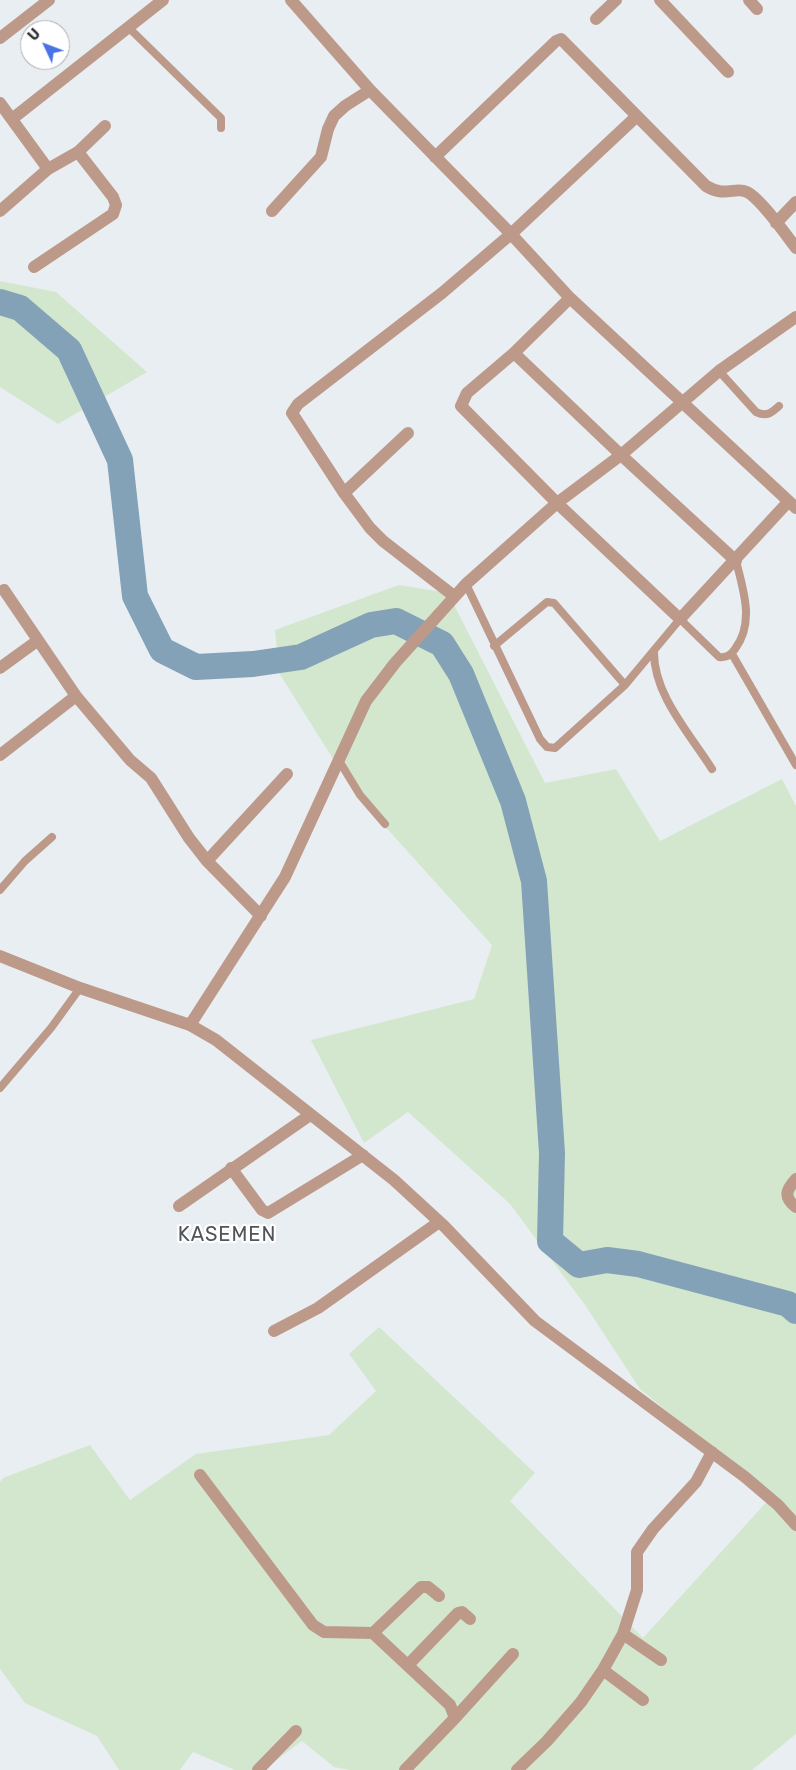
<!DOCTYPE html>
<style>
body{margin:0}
#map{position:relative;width:796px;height:1770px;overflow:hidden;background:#e9eef3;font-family:Rubik,sans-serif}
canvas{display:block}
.north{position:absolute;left:20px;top:20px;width:50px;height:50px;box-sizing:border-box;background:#fff;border:1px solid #abacad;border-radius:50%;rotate:313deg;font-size:14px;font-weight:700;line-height:20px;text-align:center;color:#2e3032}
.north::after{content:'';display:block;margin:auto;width:18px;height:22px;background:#4a72e5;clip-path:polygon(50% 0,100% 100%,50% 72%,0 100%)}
</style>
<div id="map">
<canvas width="796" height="1770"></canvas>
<div class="north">U</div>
</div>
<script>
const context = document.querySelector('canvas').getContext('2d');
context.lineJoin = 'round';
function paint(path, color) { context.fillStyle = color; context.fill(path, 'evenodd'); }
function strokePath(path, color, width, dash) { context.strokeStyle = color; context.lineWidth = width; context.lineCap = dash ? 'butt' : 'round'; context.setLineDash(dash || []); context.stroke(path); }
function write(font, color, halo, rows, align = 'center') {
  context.font = font + ' Rubik,sans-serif'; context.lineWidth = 4.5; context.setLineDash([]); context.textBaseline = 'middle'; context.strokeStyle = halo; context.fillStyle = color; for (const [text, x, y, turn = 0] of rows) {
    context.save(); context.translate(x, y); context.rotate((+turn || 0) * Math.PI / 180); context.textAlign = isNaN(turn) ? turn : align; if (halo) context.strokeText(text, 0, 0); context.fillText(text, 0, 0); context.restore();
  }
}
const green = new Path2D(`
 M0,281L56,292L147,372L58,424L0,387Z
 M399,585L448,593L545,783L616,769L660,841L782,779L796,806V1734L752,1770H350L334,1767L302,1741L263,1770H235L193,1752L180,1770H119L97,1736L25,1703L0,1669V1482L3,1478L90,1445L130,1500L196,1454L329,1435L376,1391L349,1354L379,1327L535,1473L510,1501L643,1638L771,1497L640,1389L585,1305L510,1204L408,1112L364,1143L311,1040L474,999L492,945L354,792L279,673L275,630Z`);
const river = new Path2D(`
 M0,302L20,308L69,350L120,460L135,596L162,650L196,667L253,664L301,657L371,625L396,621L442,644L461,674L513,801L534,881L552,1153L550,1241L579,1265L607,1260L638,1264L788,1304L796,1311`);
const lane = new Path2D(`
 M128,27L221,118V128
 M719,371L756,412C767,417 771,413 779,406
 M466,584L540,739L547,747L555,748L625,685L680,619L719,657C727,658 731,655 735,649C755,623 743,589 736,561
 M494,646L547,602L554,603L625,685
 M654,651C653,694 690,734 712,769
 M732,654L796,765
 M338,759L360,795L385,824
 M0,890L25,861L52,837
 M0,1088L51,1028L80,988`);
const street = new Path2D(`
 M291,0L370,90L511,234L570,298L796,508
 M660,0L728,72
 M749,0L757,9
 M596,19L616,0
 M0,38L49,0
 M0,103L48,169
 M12,119L163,0
 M435,157L556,41L561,39L706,186C726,198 735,186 747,192C761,199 786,235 796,248
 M0,211L48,169L78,152L105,126
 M272,211L321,157L328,129L334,116L345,106L370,90
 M776,223L796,202
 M34,267L113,214L116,205L113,197L78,152
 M570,298L514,353L467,393L461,406L557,503L680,619L788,502
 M514,353L621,455L736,561
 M408,433L344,493L292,413L298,404L442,293L511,234L637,116
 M344,493L370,528L383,541L454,596
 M4,590L76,696L130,760L151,778L189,838L207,861L261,916
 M0,668L37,641
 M0,755L76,696
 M207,861L287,774
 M0,956L80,988L190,1025L216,1040L394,1180L444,1226L535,1321L745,1477L778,1505L796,1525
 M190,1025L285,877L366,701L395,663L466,584L557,503L621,455L719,371L796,317
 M231,1168L262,1210L268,1213L363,1155
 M796,1179C786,1190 783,1197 796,1207
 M179,1206L310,1115
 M274,1331L318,1308L439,1222
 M200,1475L313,1625L324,1632L373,1633L450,1705L455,1718L405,1770
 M373,1633L421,1587H428L439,1596
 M623,1634L661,1660
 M408,1665L458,1613L462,1612L470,1619
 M603,1670L643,1700
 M455,1718L513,1654
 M258,1770L296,1731
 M517,1770L547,1741L581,1702L603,1670L623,1634L637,1590V1552L653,1529L696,1482L712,1452`);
const quarterNames = [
 ["KASEMEN",227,1235]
];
paint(green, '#d3e7ce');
strokePath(river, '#83a2b7', 26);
strokePath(lane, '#bd998a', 8);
strokePath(street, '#bd998a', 12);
context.letterSpacing = '1px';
write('20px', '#515559', '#fff', quarterNames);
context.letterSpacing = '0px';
</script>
